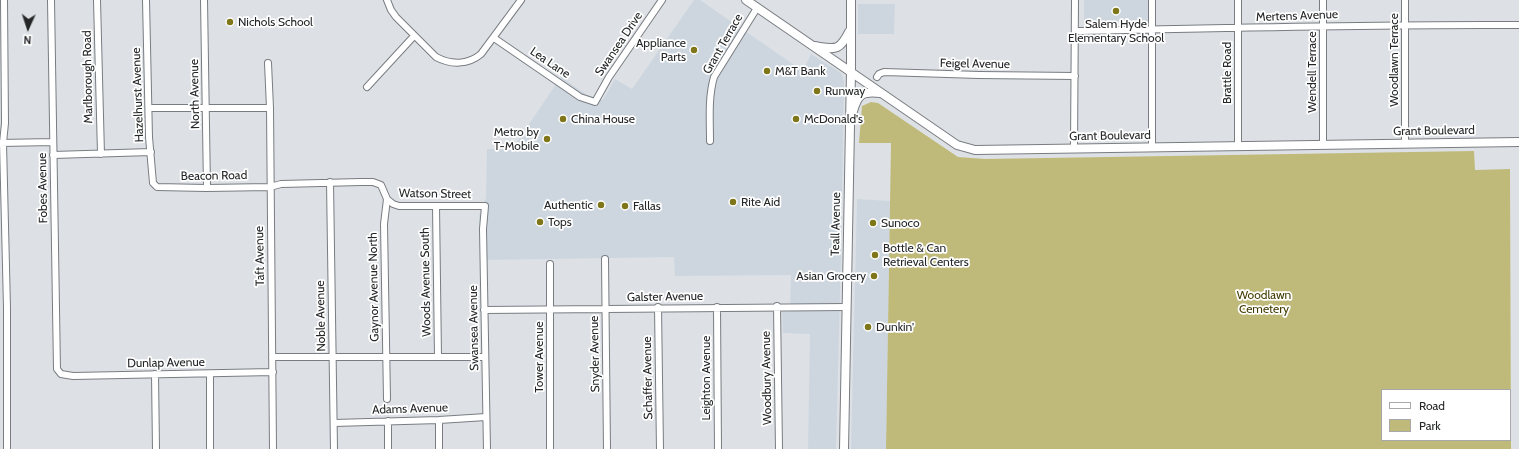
<!DOCTYPE html>
<style>
body{margin:0}
#map{position:relative;width:1519px;height:449px;overflow:hidden;background:#dde1e5;font-family:Cabin,sans-serif}
canvas{display:block}
.legend{position:absolute;left:1381px;top:389px;width:130px;height:52px;box-sizing:border-box;background:#fff;border:1px solid #a8a8a9;margin:0;padding:5px 7px;list-style:none;font-size:12px;color:#252627}
.legend li{display:flex;align-items:center;gap:8px;height:20px}
.legend b{width:20px;border:1px solid #a8a8a9}
.north{position:absolute;left:8px;top:8px;width:40px;height:40px;-webkit-text-stroke:3px #fff;paint-order:stroke;rotate:183deg;font-size:11px;font-weight:700;line-height:16px;text-align:center;color:#252627}
.north::after{content:'';display:block;margin:auto;width:14px;height:18px;background:#252627;clip-path:polygon(50% 0,100% 100%,50% 72%,0 100%)}
</style>
<div id="map">
<canvas width="1519" height="449"></canvas>
<ul class="legend">
<li><b style="height:5px;background:#fff"></b>Road</li>
<li><b style="height:11px;background:#c0ba7a"></b>Park</li>
</ul>
<div class="north">N</div>
</div>
<script>
const context = document.querySelector('canvas').getContext('2d');
context.lineJoin = 'round';
function paint(path, color) { context.fillStyle = color; context.fill(path, 'evenodd'); }
function strokePath(path, color, width, dash) { context.strokeStyle = color; context.lineWidth = width; context.lineCap = dash ? 'butt' : 'round'; context.setLineDash(dash || []); context.stroke(path); }
function write(font, color, halo, rows, align = 'center') {
  context.font = font + ' Cabin,sans-serif'; context.lineWidth = 3.5; context.setLineDash([]); context.textBaseline = 'middle'; context.strokeStyle = halo; context.fillStyle = color; for (const [text, x, y, turn = 0] of rows) {
    context.save(); context.translate(x, y); context.rotate((+turn || 0) * Math.PI / 180); context.textAlign = isNaN(turn) ? turn : align; if (halo) context.strokeText(text, 0, 0); context.fillText(text, 0, 0); context.restore();
  }
}
const built = new Path2D(`
 M694,0H700L803,71L811,54L841,73L844,81L841,256L836,449H808L810,334L783,333L782,312H790L791,275L675,276L674,257L481,260L479,215L486,198L487,149H512L561,77L587,95L603,100L615,79L632,89Z
 M1084,0H1148V21L1084,22Z
 M858,4H895L894,34H858Z
 M857,199L890,201L886,449H851Z`);
const green = new Path2D(`
 M871,102L878,103L958,157L985,159L1474,151L1475,170L1510,169L1511,449H886L891,143H859L862,106ZM1382,390H1510V440H1382Z`);
const minor = new Path2D(`
 M4,0L5,123L3,143L7,308V449
 M51,0L57,369L61,374L73,376L273,372
 M97,0L101,154
 M146,0L149,137L153,183L157,187L206,188L270,187L281,184L361,182H373L381,185L387,199L384,224L387,399
 M204,0L207,188
 M387,0L391,10L396,17L436,57C451,65 468,65 481,54L521,0
 M1152,0V147
 M1238,0V146
 M1323,0V145
 M1405,0V144
 M1075,31C1223,28 1371,24 1519,25
 M494,38L580,97L595,102L609,77L662,0
 M268,63L270,108L273,449
 M877,77L879,74L884,72L979,75L1075,76
 M367,87L414,36
 M149,108H270
 M710,141C710,119 708,98 714,77L757,8
 M0,143L53,142
 M1074,148L1075,0
 M53,155L151,152
 M330,182L334,449
 M387,199L393,204L399,206H485L483,229L487,449
 M436,206L438,357
 M605,259L607,449
 M550,264V449
 M777,306L779,449
 M658,307L660,449
 M717,307L718,449
 M484,310L847,307
 M272,357H485
 M155,374L156,449
 M210,374V449
 M439,420V449
 M388,421V449
 M334,423L439,420L486,417`);
const tertiary = new Path2D(`
 M746,0L957,145L975,150L1519,142
 M814,46C835,49 839,52 849,32
 M853,111C858,94 862,91 880,93
 M844,449L851,72V0`);
const markers = [
 [1116,11,4,"#7f7619"],
 [230,22,4,"#7f7619"],
 [694,50,4,"#7f7619"],
 [767,71,4,"#7f7619"],
 [817,91,4,"#7f7619"],
 [563,119,4,"#7f7619"],
 [796,119,4,"#7f7619"],
 [547,139,4,"#7f7619"],
 [733,202,4,"#7f7619"],
 [601,205,4,"#7f7619"],
 [625,206,4,"#7f7619"],
 [540,222,4,"#7f7619"],
 [873,223,4,"#7f7619"],
 [875,255,4,"#7f7619"],
 [874,276,4,"#7f7619"],
 [868,327,4,"#7f7619"]
];
const streetNames = [
 ["Mertens Avenue",1297,16,-2],
 ["Swansea Drive",619,44,-56],
 ["Grant Terrace",723,44,-60],
 ["Woodlawn Terrace",1394,60,-90],
 ["Lea Lane",550,63,34],
 ["Feigel Avenue",975,64,1],
 ["Wendell Terrace",1312,72,-90],
 ["Brattle Road",1227,73,-90],
 ["Marlborough Road",88,77,-91],
 ["North Avenue",195,94,-91],
 ["Hazelhurst Avenue",138,95,-92],
 ["Grant Boulevard",1434,131,-1],
 ["Grant Boulevard",1110,136,-1],
 ["Beacon Road",214,176,-1],
 ["Fobes Avenue",43,188,-91],
 ["Watson Street",435,194,1],
 ["Teall Avenue",836,224,-89],
 ["Taft Avenue",260,256,-91],
 ["Woods Avenue South",426,282,-91],
 ["Gaynor Avenue North",374,287,-91],
 ["Galster Avenue",665,297,-1],
 ["Noble Avenue",321,316,-91],
 ["Swansea Avenue",474,328,-91],
 ["Snyder Avenue",595,354,-91],
 ["Tower Avenue",539,357,-90],
 ["Dunlap Avenue",166,363,-1],
 ["Schaffer Avenue",648,378,-91],
 ["Leighton Avenue",706,378,-90],
 ["Woodbury Avenue",767,378,-91],
 ["Adams Avenue",410,409,-2]
];
const poiNames = [
 ["Nichols School",238,22],
 ["Salem Hyde",1116,24,"center"],
 ["Elementary School",1116,38,"center"],
 ["Appliance",686,43,"right"],
 ["Parts",686,57,"right"],
 ["M&T Bank",775,71],
 ["Runway",825,91],
 ["China House",571,119],
 ["McDonald's",804,119],
 ["Metro by",539,132,"right"],
 ["T-Mobile",539,146,"right"],
 ["Rite Aid",741,202],
 ["Authentic",593,205,"right"],
 ["Fallas",633,206],
 ["Tops",548,222],
 ["Sunoco",881,223],
 ["Bottle & Can",883,248],
 ["Retrieval Centers",883,262],
 ["Asian Grocery",866,276,"right"],
 ["Dunkin'",876,327]
];
const parkNames = [
 ["Woodlawn",1264,295],
 ["Cemetery",1264,309]
];
paint(built, '#cdd6df');
paint(green, '#c0ba7a');
strokePath(minor, '#797d81', 8);
strokePath(tertiary, '#797d81', 10);
strokePath(minor, '#fff', 6);
strokePath(tertiary, '#fff', 8);
for (const [x, y, r, color] of markers) { const dot = new Path2D(); dot.arc(x, y, r, 0, 2 * Math.PI); context.fillStyle = color; context.fill(dot); strokePath(dot, '#fff', 1.5); }
write('12px', '#252627', '#fff', streetNames);
write('12px', '#252627', '#fff', poiNames, 'left');
write('12px', '#413b00', '#fff', parkNames);
</script>
